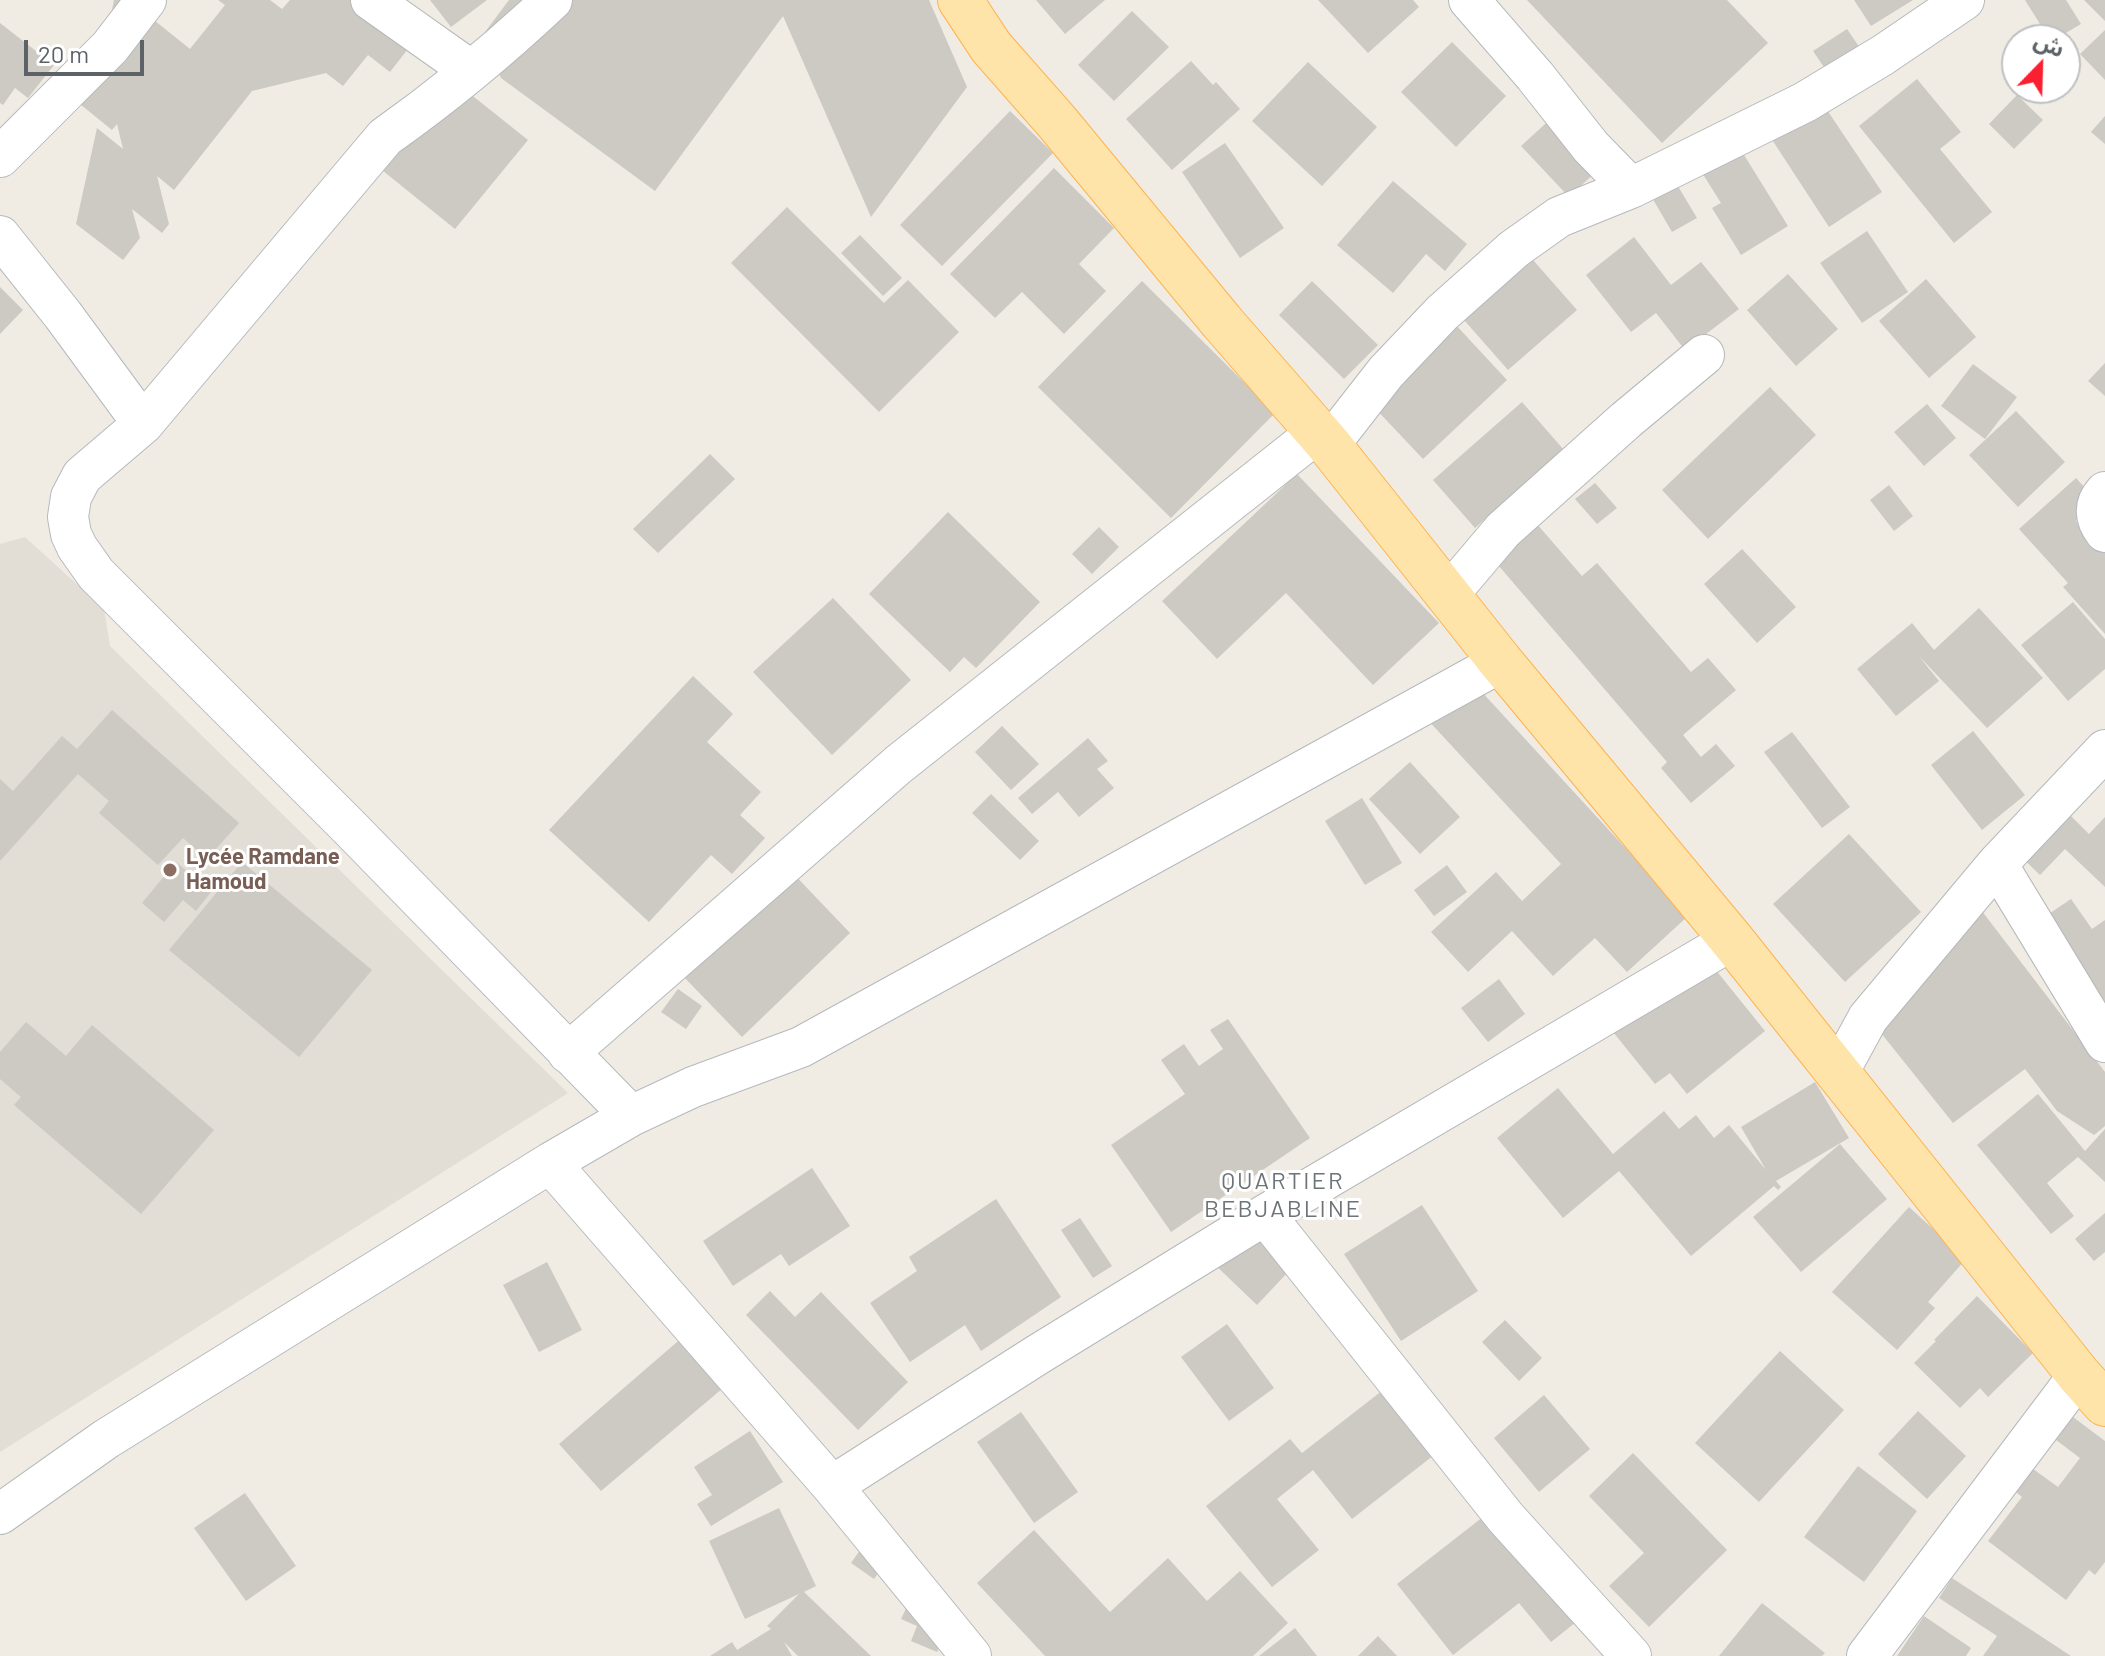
<!DOCTYPE html>
<meta charset="utf-8">
<style>
body{margin:0}
#map{position:relative;width:2105px;height:1656px;overflow:hidden;background:#f0ece4;font-family:Barlow,"Noto Sans Arabic",sans-serif}
canvas{display:block}
.north{position:absolute;left:2001px;top:24px;width:80px;height:80px;box-sizing:border-box;background:#fff;border:2px solid #bec0c2;border-radius:50%;rotate:23deg;font-size:22px;font-weight:700;line-height:32px;text-align:center;color:#5c6266}
.north::after{content:'';display:block;margin:auto;width:28px;height:36px;background:#fb2031;clip-path:polygon(50% 0,100% 100%,50% 72%,0 100%)}
.scale{position:absolute;left:24px;top:40px;width:120px;height:36px;box-sizing:border-box;border:4px solid #5c6266;border-top:0;padding-left:10px;font-size:24px;line-height:28px;white-space:nowrap;color:#5c6266;-webkit-text-stroke:6px #fff;paint-order:stroke}
</style>
<div id="map">
<canvas width="2105" height="1656"></canvas>
<div class="north">ش</div>
<div class="scale">20 m</div>
</div>
<script>
const context = document.querySelector('canvas').getContext('2d');
context.lineJoin = 'round';
function paint(path, color) { context.fillStyle = color; context.fill(path, 'evenodd'); }
function strokePath(path, color, width, dash) { context.strokeStyle = color; context.lineWidth = width; context.lineCap = dash ? 'butt' : 'round'; context.setLineDash(dash || []); context.stroke(path); }
function write(font, color, halo, rows, align = 'center') {
  context.font = font + ' Barlow,sans-serif'; context.lineWidth = 6; context.setLineDash([]); context.textBaseline = 'middle'; context.strokeStyle = halo; context.fillStyle = color; for (const [text, x, y, turn = 0] of rows) {
    context.save(); context.translate(x, y); context.rotate((+turn || 0) * Math.PI / 180); context.textAlign = isNaN(turn) ? turn : align; if (halo) context.strokeText(text, 0, 0); context.fillText(text, 0, 0); context.restore();
  }
}
const education = new Path2D(`
 M25,537L104,609L110,646L568,1093L0,1452V544Z`);
const building = new Path2D(`
 M114,0H129L190,49L225,5L218,0H270L282,9L290,0H372L418,36L390,72L368,55L343,86L326,73L252,91L174,190L157,176L169,224L162,233L132,209L140,238L123,260L76,224L97,128L123,149L117,124L112,130L75,100L106,40Z
 M430,0H487L451,27Z
 M509,0H929L967,87L871,217L783,16L655,191L501,78L482,36Z
 M1036,0H1105L1065,34Z
 M1318,0H1413L1419,7L1368,53Z
 M1527,0H1727L1768,43L1662,143Z
 M1854,0H1913L1871,26Z
 M2025,0H2066L2081,24L2054,40H2050Z
 M2084,0H2105V21Z
 M1132,11L1169,47L1114,101L1078,65Z
 M0,23L54,65L28,98L15,88L3,105L0,103Z
 M1847,29L1862,51L1828,73L1813,51Z
 M2105,30V80L2080,54Z
 M1452,42L1506,96L1456,147L1401,92Z
 M1191,61L1213,85L1216,82L1240,109L1172,170L1126,119Z
 M1308,62L1377,127L1322,186L1252,121Z
 M444,73L528,140L455,229L372,162Z
 M1917,79L1961,132L1940,149L1992,212L1954,243L1859,126Z
 M2017,95L2043,120L2014,149L1989,124Z
 M1819,98L1882,192L1829,227L1767,132Z
 M1568,103L1615,154L1569,197L1521,146Z
 M1010,111L1053,153L942,266L900,225Z
 M2105,116V144L2091,132Z
 M1728,129L1788,226L1741,255L1712,208L1721,203L1689,152Z
 M1225,143L1284,228L1240,258L1182,172Z
 M1664,163L1697,218L1672,232L1640,177Z
 M1054,168L1114,228L1079,264L1106,291L1064,334L1022,292L995,318L950,274Z
 M1393,181L1467,244L1445,271L1426,254L1393,293L1337,245Z
 M787,207L884,303L908,280L959,332L879,412L731,263Z
 M1867,231L1908,292L1862,323L1820,263Z
 M860,235L902,278L883,296L841,253Z
 M1634,237L1671,285L1701,262L1739,309L1685,350L1656,313L1631,332L1586,275Z
 M1526,252L1577,310L1508,370L1457,312Z
 M1788,274L1838,329L1796,366L1747,310Z
 M1926,279L1976,337L1929,378L1879,321Z
 M1142,281L1275,413L1171,518L1038,387Z
 M1312,281L1378,345L1344,379L1279,315Z
 M0,287L23,310L0,334Z
 M1441,309L1507,380L1423,459L1356,388Z
 M2105,363V396L2088,381Z
 M1973,364L2017,397L1985,439L1941,406Z
 M1770,387L1816,435L1708,539L1662,490Z
 M1522,402L1564,450L1475,528L1433,480Z
 M1927,404L1956,438L1924,466L1894,432Z
 M2016,411L2065,462L2018,507L1969,455Z
 M710,454L735,479L658,553L633,529Z
 M1297,474L1439,623L1373,685L1286,593L1217,659L1162,601Z
 M2076,478L2097,501L2076,521L2091,538L2105,533V634L2063,587L2068,583L2019,529Z
 M1595,483L1617,508L1597,524L1575,499Z
 M1889,485L1913,516L1894,531L1870,500Z
 M1517,501L1582,576L1597,563L1691,672L1708,658L1736,690L1683,735L1701,757L1716,744L1735,766L1691,803L1661,768L1667,762L1474,537Z
 M948,512L1040,602L976,668L964,657L950,672L869,594Z
 M1099,527L1119,547L1092,574L1072,554Z
 M1742,549L1796,607L1757,643L1704,584Z
 M833,598L911,680L832,755L753,672Z
 M2073,602L2105,639V669L2068,701L2021,645Z
 M1979,608L2043,678L1987,728L1918,655L1939,681L1896,716L1857,669L1912,623L1934,650Z
 M693,676L733,714L707,742L761,792L740,815L765,838L732,874L711,855L649,922L549,830Z
 M1469,678L1688,916L1627,972L1595,938L1553,976L1512,931L1468,972L1431,932L1496,872L1522,901L1561,864L1426,718Z
 M112,710L239,823L207,859L183,838L158,865L99,813L109,801L78,774L0,861V779L13,791L62,736L77,749Z
 M1002,726L1039,764L1011,790L975,752Z
 M1973,731L2025,795L1982,830L1931,765Z
 M1792,732L1850,807L1822,828L1764,752Z
 M1088,738L1108,761L1097,769L1114,788L1079,817L1058,792L1032,814L1018,798Z
 M1410,762L1460,817L1420,854L1369,799Z
 M991,794L1039,841L1020,860L972,813Z
 M1362,798L1402,863L1365,885L1325,821Z
 M2056,801L2089,834L2105,817V887L2065,849L2040,875L2011,847Z
 M1849,834L1921,912L1845,982L1773,904Z
 M176,862L211,892L196,911L183,900L164,922L142,903Z
 M242,862L372,970L299,1057L169,950Z
 M1447,865L1467,892L1434,916L1414,890Z
 M788,868L850,933L742,1037L679,972Z
 M1962,885L2105,1072V1126L2094,1135L2057,1111L2025,1069L1953,1123L1873,1023Z
 M2071,899L2092,929L2105,920V1003L2085,1017L2025,930Z
 M1694,943L1765,1031L1687,1094L1670,1073L1655,1084L1601,1017Z
 M1499,979L1525,1014L1488,1042L1461,1008Z
 M678,989L702,1006L686,1029L661,1012Z
 M1228,1019L1310,1138L1171,1232L1111,1145L1185,1094L1161,1060L1184,1044L1199,1066L1223,1049L1210,1030Z
 M26,1022L66,1056L92,1025L214,1130L141,1214L14,1105L21,1097L0,1079V1052Z
 M1815,1082L1849,1138L1776,1181L1781,1187L1778,1190L1774,1186L1691,1256L1619,1171L1563,1218L1497,1138L1558,1088L1613,1154L1664,1111L1679,1129L1696,1115L1714,1138L1729,1125L1766,1170L1741,1127Z
 M2038,1094L2085,1151L2105,1129V1182L2078,1157L2047,1183L2074,1216L2051,1234L1977,1145Z
 M1840,1144L1887,1199L1801,1272L1753,1217Z
 M812,1168L850,1226L789,1266L781,1254L733,1286L703,1241Z
 M996,1199L1061,1297L981,1351L965,1325L910,1362L870,1303L917,1271L909,1257Z
 M1422,1205L1478,1291L1401,1341L1344,1254Z
 M1909,1207L1966,1259L1928,1302L1935,1308L1897,1350L1832,1292Z
 M1258,1210L1305,1254L1257,1305L1211,1261Z
 M2105,1213V1252L2094,1261L2075,1239Z
 M1080,1218L1112,1266L1093,1278L1061,1230Z
 M547,1262L582,1330L539,1352L503,1285Z
 M770,1291L795,1317L821,1292L908,1382L858,1430L746,1315Z
 M1977,1296L2033,1353L1988,1397L1980,1388L1960,1408L1914,1363L1936,1341L1934,1340Z
 M1505,1320L1542,1358L1519,1381L1482,1342Z
 M699,1323L742,1372L601,1491L559,1444Z
 M1227,1324L1274,1388L1229,1421L1181,1357Z
 M1780,1351L1844,1410L1759,1502L1695,1443Z
 M1401,1376L1452,1441L1352,1519L1313,1470L1277,1499L1319,1550L1272,1587L1206,1506L1290,1439L1302,1453Z
 M1544,1395L1590,1449L1539,1492L1494,1438Z
 M1918,1411L1966,1456L1927,1499L1878,1454Z
 M1021,1412L1078,1492L1034,1523L977,1442Z
 M2073,1417L2105,1441V1562L2095,1575L2089,1570L2066,1600L1988,1541L2022,1497L2012,1489L2029,1466L2058,1487L2080,1458L2056,1440Z
 M750,1431L783,1482L711,1526L697,1504L712,1495L694,1467Z
 M1633,1453L1727,1550L1649,1627L1609,1586L1644,1553L1589,1496Z
 M1858,1466L1917,1511L1864,1582L1804,1537Z
 M245,1493L296,1566L246,1601L194,1528Z
 M779,1508L816,1586L804,1592L871,1656H798L784,1642L792,1656H710L732,1642L737,1650L771,1629L767,1626L799,1594L745,1619L709,1541Z
 M1488,1513L1595,1607L1551,1642L1519,1603L1453,1655L1397,1584Z
 M1034,1530L1110,1612L1168,1558L1207,1601L1240,1571L1288,1623L1253,1656H1045L977,1583Z
 M870,1536L893,1553L874,1579L851,1563Z
 M1952,1578L2071,1656H1983L1997,1636L1939,1598Z
 M909,1602L951,1620L937,1652L911,1641L917,1626L901,1619Z
 M1762,1603L1825,1653L1822,1656H1719Z
 M1924,1616L1971,1648L1966,1656H1897Z
 M1295,1628L1317,1656H1259Z
 M1378,1636L1397,1656H1358Z`);
const minor = new Path2D(`
 M371,0L470,70
 M552,0C500,49 443,96 385,137L143,424L82,476L71,497L68,517L71,534L77,547L96,574L349,827L631,1116
 M1469,0L1535,76L1591,147L1631,188
 M0,157L110,47L146,0
 M0,236L63,315L143,424
 M1329,445L1386,372L1442,313L1514,249L1559,217L1631,188L1805,102L1883,55L1964,0
 M2105,492C2093,505 2095,519 2105,532
 M1448,595L1503,530L1626,420L1704,355
 M1997,864L2105,1042
 M568,1053L899,764L1318,432
 M1838,1073L1868,1018L1997,864L2105,750
 M550,1163L832,1486L971,1656
 M1265,1215L1506,1518L1631,1656
 M832,1486L1037,1355L1265,1215L1732,940
 M0,1514L106,1439L550,1163L631,1116L693,1087L801,1047L1501,662
 M1867,1656L2079,1375`);
const major = new Path2D(`
 M960,0L991,47L1057,122L1222,322L1329,445L1501,662L1732,940L2079,1375L2105,1404`);
const markers = [
 [170,870,8,"#8d6e63"]
];
const educationNames = [
 ["Lycée Ramdane",186,857],
 ["Hamoud",186,882]
];
const neighbourhoodNames = [
 ["QUARTIER",1283,1181],
 ["BEBJABLINE",1283,1209]
];
paint(education, '#e2ddd5');
paint(building, '#cdc9c3');
strokePath(minor, '#b5b9bc', 42);
strokePath(major, '#ffb24e', 46);
strokePath(minor, '#fff', 40);
strokePath(major, '#ffe4aa', 44);
for (const [x, y, r, color] of markers) { const dot = new Path2D(); dot.arc(x, y, r, 0, 2 * Math.PI); context.fillStyle = color; context.fill(dot); strokePath(dot, '#fff', 3); }
write('bold 22px', '#785e54', '#fff', educationNames, 'left');
context.letterSpacing = '2px';
write('24px', '#6d7478', '#fff', neighbourhoodNames);
context.letterSpacing = '0px';
</script>
